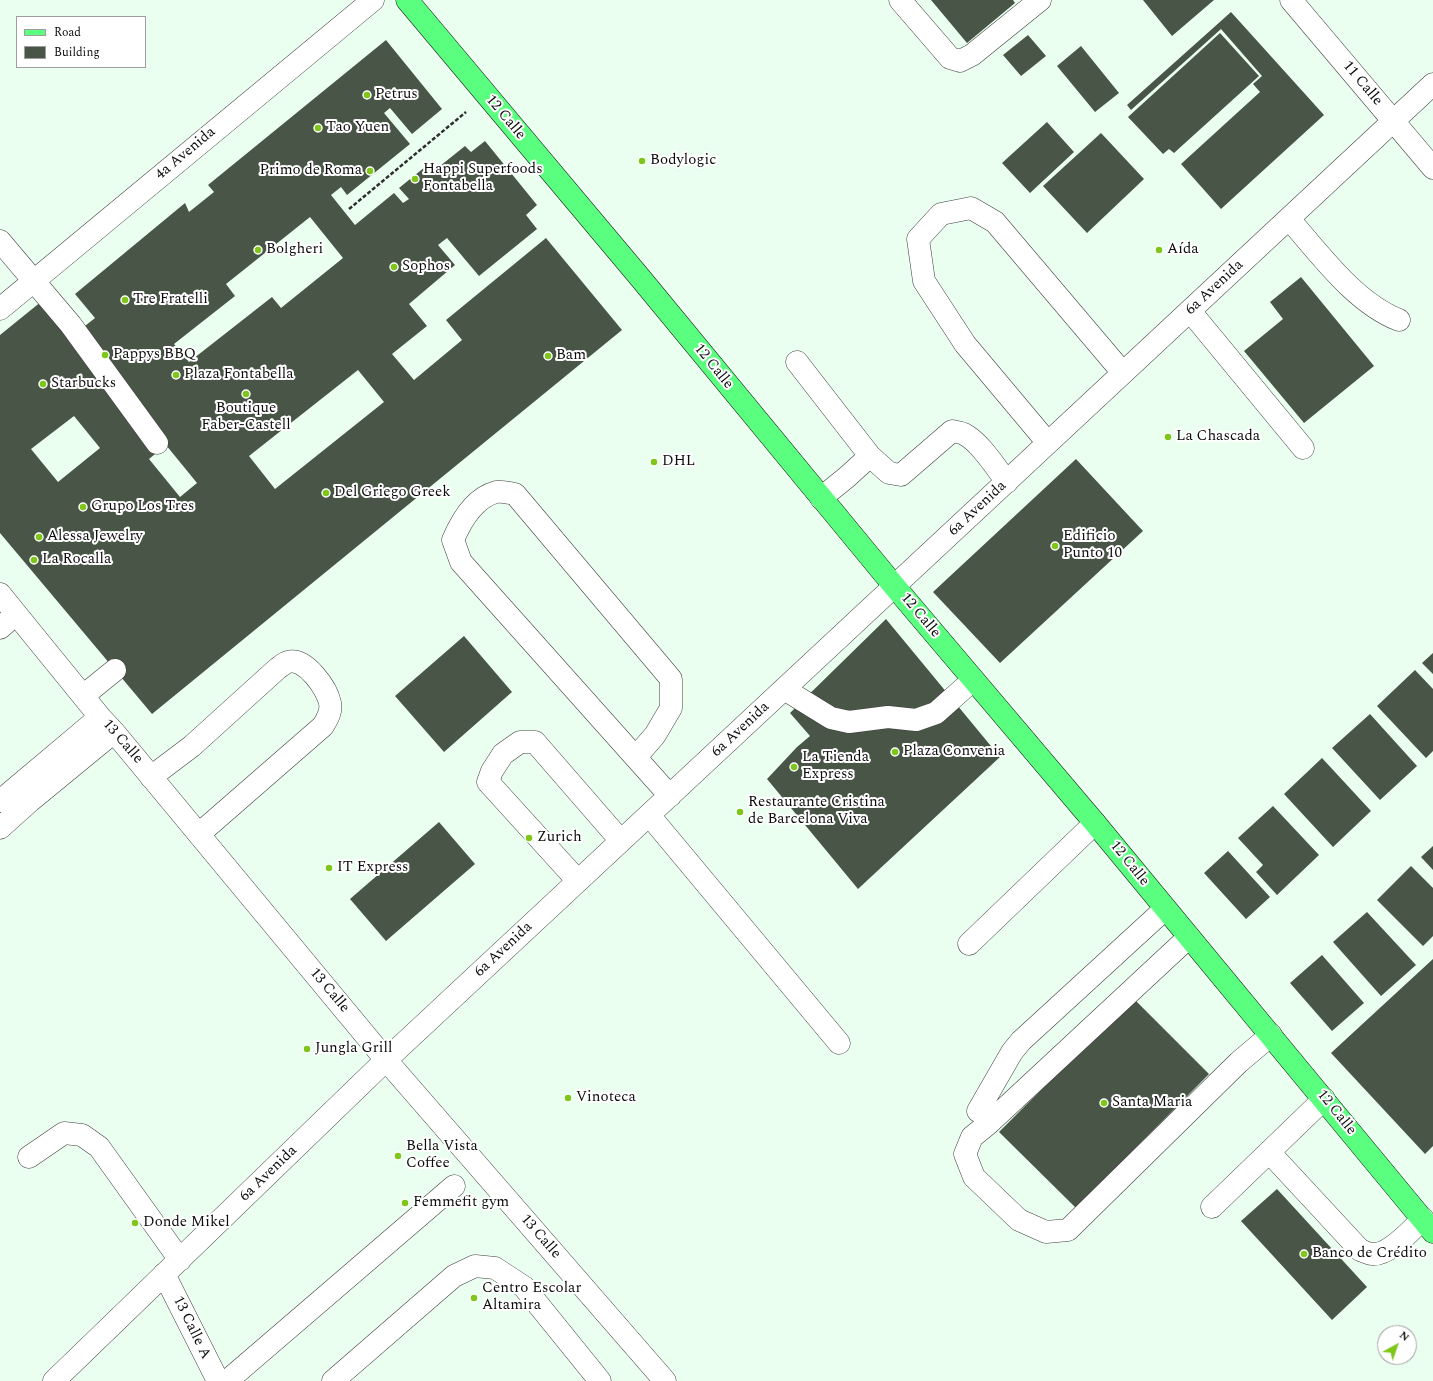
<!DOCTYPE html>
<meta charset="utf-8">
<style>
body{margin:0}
#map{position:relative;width:1433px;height:1381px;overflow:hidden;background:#eafff0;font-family:Spectral,serif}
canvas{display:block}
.legend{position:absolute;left:16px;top:16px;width:130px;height:52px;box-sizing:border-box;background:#fff;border:1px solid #9e9e9e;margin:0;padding:5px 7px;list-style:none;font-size:12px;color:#0c0c0c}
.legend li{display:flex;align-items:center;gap:8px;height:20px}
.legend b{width:20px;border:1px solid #9e9e9e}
.north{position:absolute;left:1377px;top:1325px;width:40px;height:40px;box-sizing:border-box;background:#fff;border:1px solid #9e9e9e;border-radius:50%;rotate:40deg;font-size:11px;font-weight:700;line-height:16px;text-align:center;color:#0c0c0c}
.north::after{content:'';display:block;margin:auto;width:14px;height:18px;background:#7ec619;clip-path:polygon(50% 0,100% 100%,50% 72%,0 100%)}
</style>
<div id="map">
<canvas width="1433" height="1381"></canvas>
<ul class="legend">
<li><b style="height:5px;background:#5aff7f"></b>Road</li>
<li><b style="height:11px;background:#495547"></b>Building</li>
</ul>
<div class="north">N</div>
</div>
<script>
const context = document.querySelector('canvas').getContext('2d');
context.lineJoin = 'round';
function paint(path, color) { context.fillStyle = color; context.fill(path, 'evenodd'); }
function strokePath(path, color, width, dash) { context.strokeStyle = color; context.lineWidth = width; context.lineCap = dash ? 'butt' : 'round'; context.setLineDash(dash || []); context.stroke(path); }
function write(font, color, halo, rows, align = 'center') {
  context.font = font + ' Spectral,serif'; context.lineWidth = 4; context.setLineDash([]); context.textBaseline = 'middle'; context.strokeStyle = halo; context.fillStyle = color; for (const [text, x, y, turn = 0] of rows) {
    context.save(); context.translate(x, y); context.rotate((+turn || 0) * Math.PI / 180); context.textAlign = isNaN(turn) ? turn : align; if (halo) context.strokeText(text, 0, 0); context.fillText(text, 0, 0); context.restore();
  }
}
const building = new Path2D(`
 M931,0H1013L1015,3L967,43Z
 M1143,0H1214L1172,36Z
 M1231,12L1324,115L1221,209L1181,164L1260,92L1253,84L1262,76L1221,29L1131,110L1127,105Z
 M1220,33L1259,76L1174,153L1169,149L1163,154L1128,117Z
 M1028,35L1046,56L1021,76L1003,55Z
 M386,40L442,109L412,134L390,108L384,113L410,144L347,195L341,187L331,195L355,225L394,193L403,203L409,199L399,188L425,167L430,174L465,146L471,152L485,141L537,205L526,215L537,229L479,276L447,238L438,245L455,265L409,304L427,326L392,354L414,380L462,340L446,320L546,238L622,330L152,714L0,533V335L42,301L71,337L95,318L75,294L185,203L189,212L214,192L208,185ZM310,217L343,258L281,308L272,297L189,362L174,344L235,296L226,284ZM358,370L384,402L275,489L249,456ZM74,416L100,448L58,482L31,449ZM166,445L197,483L180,497L149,459Z
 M1081,46L1119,93L1095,112L1057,66Z
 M1047,122L1074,152L1030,193L1002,163Z
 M1101,133L1144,179L1087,233L1043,186Z
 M1301,277L1374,366L1304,423L1244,351L1283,319L1270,302Z
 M1076,459L1143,531L1000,663L933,592Z
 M886,619L1000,757L858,889L767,779L797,747L810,736L790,713Z
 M464,636L512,692L444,752L395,696Z
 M1433,653V674L1422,663Z
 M1415,670L1433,689V751L1426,758L1377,706Z
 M1370,714L1417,766L1380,800L1332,748Z
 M1322,758L1371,811L1333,847L1284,794Z
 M1273,806L1319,855L1277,895L1256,872L1263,865L1238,838Z
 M439,822L475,864L386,941L350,899Z
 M1433,846V870L1421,857Z
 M1228,851L1270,897L1246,919L1204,873Z
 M1411,866L1433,888V936L1423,946L1377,900Z
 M1367,912L1416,965L1381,996L1333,942Z
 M1322,955L1364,1003L1332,1031L1290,983Z
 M1433,959V1146L1425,1154L1331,1053Z
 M1133,998L1209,1074L1076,1208L999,1132Z
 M1277,1189L1367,1287L1332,1320L1241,1221Z`);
const path = new Path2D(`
 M349,209L466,112`);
const minor = new Path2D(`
 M900,0L950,58L960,61L972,55L1040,0
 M1291,0L1433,168
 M1289,219C1320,254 1355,303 1399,320
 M0,241L71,325L157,443
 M0,309L373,0
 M1190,311L1303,448
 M797,362L870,456L889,473L901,475L952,431C956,432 961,432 964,434C980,442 996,468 1007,482
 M1048,443L965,344L924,281L918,239L941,214L971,208L995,222L1123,373
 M821,498L847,477L870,456
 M0,594L100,717L114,732L386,1060L665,1381
 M0,628L16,614
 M784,689L831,718L849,722L888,717L916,720L936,713L973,680
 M83,696L115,670
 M636,757L655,735L671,708V679L515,494C509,493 501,491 496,492C474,498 461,521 453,540L461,562L670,796
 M151,777L192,746L277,669C280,667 284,663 288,662C305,657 327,688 330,703C332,712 327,719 323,726L199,834
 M0,801L100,717
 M649,815L839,1043
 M0,828L30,801L114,732
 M578,881L488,782L492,771L503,754L520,742H535L621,841
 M1189,937L988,1124L972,1137L965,1154L974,1177L1019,1220L1046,1232L1068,1230L1239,1062L1271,1035
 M969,944L1095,823
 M978,1111L1012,1052L1021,1041L1165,909
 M1270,1153L1360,1250C1363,1251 1368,1254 1372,1254C1389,1256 1411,1230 1423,1219
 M29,1157L64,1133L82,1135L99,1147L180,1260
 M1212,1207L1324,1099
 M164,1274L218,1381
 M54,1381L386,1060L1433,84
 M227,1381L454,1186
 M333,1381L454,1276L475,1266L495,1268L524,1287L600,1381`);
const major = new Path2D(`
 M407,0L642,280L895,587L1095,823L1433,1232`);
const markers = [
 [367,95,4,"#7ec619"],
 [318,128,4,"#7ec619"],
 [642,161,4,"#7ec619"],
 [370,171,4,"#7ec619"],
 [415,179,4,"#7ec619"],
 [258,250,4,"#7ec619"],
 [1159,250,4,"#7ec619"],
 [394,267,4,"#7ec619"],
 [125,300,4,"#7ec619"],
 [105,355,4,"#7ec619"],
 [548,356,4,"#7ec619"],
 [176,375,4,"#7ec619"],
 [43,384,4,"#7ec619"],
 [246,394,4,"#7ec619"],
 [1168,437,4,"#7ec619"],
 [654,462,4,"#7ec619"],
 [326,493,4,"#7ec619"],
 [83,507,4,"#7ec619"],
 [39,537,4,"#7ec619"],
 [1055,546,4,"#7ec619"],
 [34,560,4,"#7ec619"],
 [895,752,4,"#7ec619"],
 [794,767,4,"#7ec619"],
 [740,812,4,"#7ec619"],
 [529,838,4,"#7ec619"],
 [329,868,4,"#7ec619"],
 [307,1049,4,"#7ec619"],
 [568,1098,4,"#7ec619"],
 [1104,1103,4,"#7ec619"],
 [398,1156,4,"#7ec619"],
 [405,1203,4,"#7ec619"],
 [135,1223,4,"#7ec619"],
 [1304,1254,4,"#7ec619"],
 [474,1298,4,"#7ec619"]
];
const streetNames = [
 ["11 Calle",1362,84,50],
 ["12 Calle",505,118,50],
 ["4a Avenida",186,154,-40],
 ["6a Avenida",1215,288,-43],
 ["12 Calle",713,367,51],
 ["6a Avenida",978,509,-43],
 ["12 Calle",920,616,50],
 ["6a Avenida",741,730,-43],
 ["13 Calle",122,742,49],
 ["12 Calle",1129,864,51],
 ["6a Avenida",504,950,-43],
 ["13 Calle",329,991,50],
 ["12 Calle",1336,1113,51],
 ["6a Avenida",269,1174,-44],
 ["13 Calle",540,1237,49],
 ["13 Calle A",191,1328,64]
];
const poiNames = [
 ["Petrus",375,95],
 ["Tao Yuen",326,128],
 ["Bodylogic",650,161],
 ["Happi Superfoods",423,170],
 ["Fontabella",423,187],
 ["Primo de Roma",362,171,"right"],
 ["Bolgheri",266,250],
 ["Aída",1167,250],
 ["Sophos",402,267],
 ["Tre Fratelli",133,300],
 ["Pappys BBQ",113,355],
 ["Bam",556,356],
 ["Plaza Fontabella",184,375],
 ["Starbucks",51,384],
 ["Boutique",246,409,"center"],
 ["Faber-Castell",246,426,"center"],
 ["La Chascada",1176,437],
 ["DHL",662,462],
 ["Del Griego Greek",334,493],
 ["Grupo Los Tres",91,507],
 ["Alessa Jewelry",47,537],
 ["Edificio",1063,537],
 ["Punto 10",1063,554],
 ["La Rocalla",42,560],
 ["Plaza Convenia",903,752],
 ["La Tienda",802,758],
 ["Express",802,775],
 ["Restaurante Cristina",748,803],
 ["de Barcelona Viva",748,820],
 ["Zurich",537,838],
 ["IT Express",337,868],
 ["Jungla Grill",315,1049],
 ["Vinoteca",576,1098],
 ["Santa Maria",1112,1103],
 ["Bella Vista",406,1147],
 ["Coffee",406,1164],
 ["Femmefit gym",413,1203],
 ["Donde Mikel",143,1223],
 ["Banco de Crédito",1312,1254],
 ["Centro Escolar",482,1289],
 ["Altamira",482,1306]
];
paint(building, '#495547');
strokePath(minor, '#3f3f3f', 23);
strokePath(major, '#1d1d1d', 23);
strokePath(path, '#2e2e2e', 2.5, [4, 2]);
strokePath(minor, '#fff', 22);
strokePath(major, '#5aff7f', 22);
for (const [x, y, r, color] of markers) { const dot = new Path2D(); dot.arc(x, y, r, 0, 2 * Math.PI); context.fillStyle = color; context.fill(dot); strokePath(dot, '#fff', 1.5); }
write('15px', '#0c0c0c', '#fff', streetNames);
write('15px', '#0c0c0c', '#fff', poiNames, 'left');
</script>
